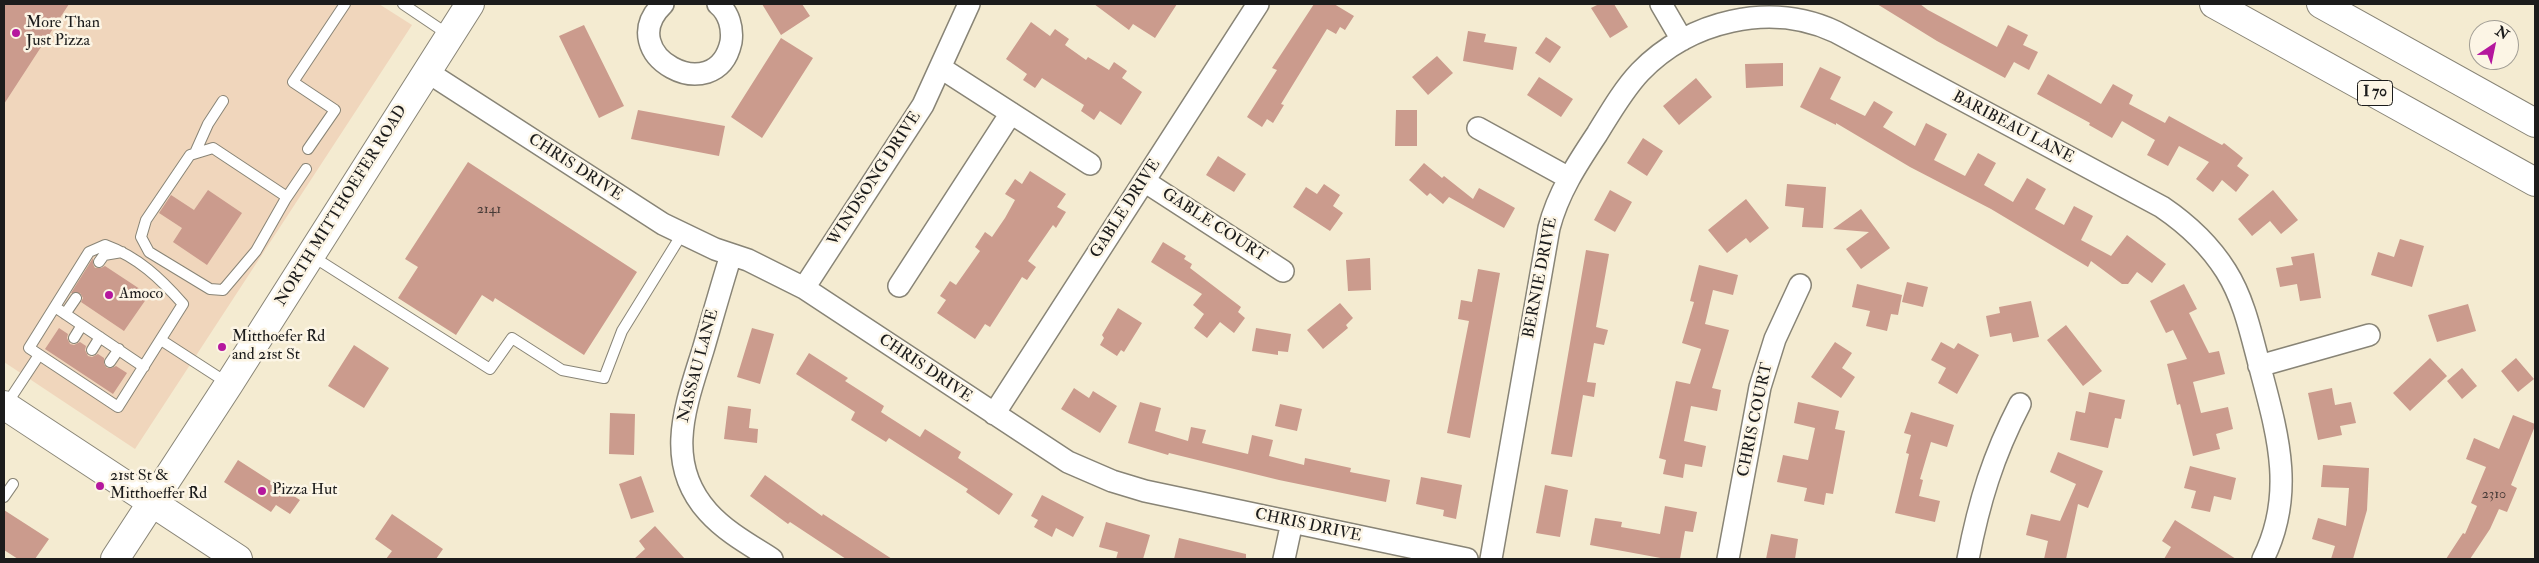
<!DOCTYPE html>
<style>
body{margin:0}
#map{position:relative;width:2539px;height:563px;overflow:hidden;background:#f4ebd1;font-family:"IM FELL Double Pica",serif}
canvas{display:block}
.frame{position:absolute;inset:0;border:5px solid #1c1c1c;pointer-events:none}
.north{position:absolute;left:2469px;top:20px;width:50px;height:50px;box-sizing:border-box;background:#fcf5e5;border:1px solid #a29e95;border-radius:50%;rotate:34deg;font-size:14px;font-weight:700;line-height:20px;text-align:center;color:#1c1c1c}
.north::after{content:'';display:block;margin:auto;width:18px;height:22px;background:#b5179e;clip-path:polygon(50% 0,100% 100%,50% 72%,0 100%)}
</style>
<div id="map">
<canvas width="2539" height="563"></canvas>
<div class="frame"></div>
<div class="north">N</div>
</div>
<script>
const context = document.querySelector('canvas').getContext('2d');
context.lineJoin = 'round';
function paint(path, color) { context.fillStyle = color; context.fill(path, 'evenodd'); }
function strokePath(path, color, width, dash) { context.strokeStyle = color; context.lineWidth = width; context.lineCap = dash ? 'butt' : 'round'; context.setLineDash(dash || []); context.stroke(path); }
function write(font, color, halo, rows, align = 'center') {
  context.font = font + ' "IM FELL Double Pica",serif'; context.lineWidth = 5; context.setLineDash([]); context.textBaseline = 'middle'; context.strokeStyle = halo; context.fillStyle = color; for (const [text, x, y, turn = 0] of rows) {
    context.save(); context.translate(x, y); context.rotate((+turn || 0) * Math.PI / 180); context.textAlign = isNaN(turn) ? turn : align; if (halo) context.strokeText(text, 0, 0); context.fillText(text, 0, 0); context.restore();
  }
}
const built = new Path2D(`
 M4,4H379L412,25L135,449L4,362Z`);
const building = new Path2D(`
 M4,4H69L4,104Z
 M762,4H802L810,16L781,35Z
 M1094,4H1177L1155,38L1133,24L1129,30Z
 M1314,4H1334L1354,16L1345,30L1340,27L1336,34L1327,29L1281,104L1284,105L1273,123L1267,119L1262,127L1247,117L1277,70L1272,68Z
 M1599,4H1614L1628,27L1610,38L1591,8Z
 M1877,4H1920L1928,10L1997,47L2008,25L2028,35L2023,45L2038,52L2029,70L2014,62L2005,78L1937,41Z
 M1031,22L1050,36L1055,29L1069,39L1065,45L1086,60L1088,57L1109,70L1114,62L1127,71L1122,78L1142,92L1121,125L1100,111L1094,120L1081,111L1084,105L1042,78L1035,88L1023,80L1027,74L1006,59Z
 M584,25L624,106L599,118L559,36Z
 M1468,31L1486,34L1484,42L1517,47L1513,70L1463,61Z
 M1546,37L1561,47L1550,63L1535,53Z
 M781,38L813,58L762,138L731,117Z
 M1437,56L1453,73L1428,95L1412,77Z
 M1783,63V86L1746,88L1745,64Z
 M1820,67L1841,77L1830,99L1865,116L1874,101L1893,112L1883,127L1915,146L1926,123L1947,134L1934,160L1965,176L1978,153L1996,163L1984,185L2013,202L2027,178L2046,189L2035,209L2064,225L2074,206L2093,216L2081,240L2111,256L2127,235L2166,264L2152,283L2137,272L2128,284H2122L2091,261L2088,267L1991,209L1910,167L1836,123V125L1800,107Z
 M2048,74L2101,104L2113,84L2133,95L2129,104L2165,123L2169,116L2222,145L2224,143L2243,158L2237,166L2249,175L2236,192L2222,180L2213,192L2196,179L2209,162L2179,146L2168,166L2147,155L2155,140L2122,121L2112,138L2089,125L2090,123L2037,94Z
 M1539,77L1573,99L1561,117L1527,95Z
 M1696,78L1712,97L1679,125L1663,106Z
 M638,110L725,126L719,156L631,139Z
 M1396,110H1417V146H1395Z
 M1643,138L1663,151L1647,176L1627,163Z
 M1218,156L1246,174L1234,192L1206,175Z
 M468,162L637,272L584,355L495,298L493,302L482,295L456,335L398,298L418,267L405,259Z
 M1424,163L1442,178L1444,176L1473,199L1479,188L1515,208L1504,228L1449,197L1443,204L1430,193L1427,196L1409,180Z
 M1030,171L1066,194L1057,207L1066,212L1056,228L1053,225L1028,261L1036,267L1027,280L1022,277L990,327L985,324L975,339L937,313L946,300L940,296L950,281L956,285L980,251L975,247L985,232L992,237L1005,218L1015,200L1005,194L1015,179L1022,184Z
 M1324,184L1340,195L1333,206L1343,213L1330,231L1293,207L1306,187L1317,194Z
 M1787,184L1826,187L1823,228L1802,227L1804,208L1785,206Z
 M208,190L242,213L207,265L173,242L182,228L159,213L171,195L194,210Z
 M1610,190L1632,202L1615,232L1594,220Z
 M2273,190L2298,220L2281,234L2270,221L2252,236L2238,219Z
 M1746,199L1769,228L1750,243L1746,238L1727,253L1708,230Z
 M1861,209L1890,248L1861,269L1846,249L1869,232L1833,229Z
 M2400,239L2424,246L2412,287L2371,275L2378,252L2394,257Z
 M1163,242L1186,256L1184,259L1192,264L1190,268L1241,307L1238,312L1245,318L1234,333L1220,322L1207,338L1194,328L1204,314L1193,305L1202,294L1151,262Z
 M1586,250L1609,254L1596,327L1608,330L1604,345L1594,343L1587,382L1596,383L1594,397L1583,395L1572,457L1551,454Z
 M2314,253L2321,298L2300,301L2297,284L2280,287L2276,268L2293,265L2291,257Z
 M93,258V264L95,268H101L105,266L149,295L124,331L81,302L83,298L80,293H71Z
 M1370,258L1371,290L1348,291L1346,260Z
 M1699,265L1738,275L1733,295L1713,290L1705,324L1729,330L1712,388L1721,390L1717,411L1691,406L1684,441L1706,446L1702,467L1685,464L1683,478L1663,474L1666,460L1659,458L1676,381L1690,384L1701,349L1682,343L1694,302L1690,301Z
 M1478,269L1500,273L1470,438L1447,433L1469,321L1458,319L1461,300L1472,302Z
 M1907,282L1928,287L1923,307L1902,302Z
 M1857,284L1902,295L1898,315L1891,314L1887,331L1866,326L1870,311L1852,307Z
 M2184,284L2197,309L2189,313L2209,353L2219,351L2225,374L2193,382L2201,413L2228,407L2233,429L2216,434L2220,449L2193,456L2180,404L2177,405L2167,364L2187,359L2173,330L2166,333L2150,301Z
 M2031,301L2039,337L2013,342L2011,333L1990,337L1986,316L2000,313L1999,307Z
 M1340,303L1353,318L1346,325L1348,328L1323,349L1307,330Z
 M2468,304L2476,331L2437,342L2428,315Z
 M1118,308L1142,323L1124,352L1121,350L1117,356L1100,345L1104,338L1102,335Z
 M2066,325L2102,371L2083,386L2047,340Z
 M59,328L68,334L67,338L70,344L74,345L80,342L86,346L85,350L88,356L92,357L98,354L104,358V364L107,368H112L116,366L127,373L113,394L45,349Z
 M752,328L774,334L760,384L737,377Z
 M1256,328L1291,334L1288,352L1278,351V355L1252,351Z
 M1835,342L1852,353L1842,368L1855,377L1841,398L1811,377Z
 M1941,342L1954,349L1958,343L1979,355L1957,394L1938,383L1946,368L1931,360Z
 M354,345L389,368L364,408L328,386Z
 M809,353L848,378L845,381L884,406L881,412L920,437L925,429L961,452L958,458L1013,494L999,515L966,492L968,489L889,438L886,442L851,420L855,412L796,374Z
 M2430,358L2447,376L2410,411L2393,393Z
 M2516,358L2534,379L2518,392L2501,371Z
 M2462,368L2477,386L2462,399L2447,381Z
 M1074,388L1089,398L1093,391L1117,406L1100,433L1061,409Z
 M2332,388L2335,405L2351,402L2356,423L2340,426L2342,435L2318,440L2308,393Z
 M2089,392L2125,400L2121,419L2115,418L2108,448L2070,440L2076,411L2085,413Z
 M1140,402L1161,408L1155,431L1188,441L1191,427L1206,430L1202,443L1248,454L1252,435L1273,440L1269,456L1304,465L1305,458L1351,468L1350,472L1390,480L1386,502L1279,480L1169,453L1168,455L1128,443Z
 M1798,402L1839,411L1835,429L1845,431L1833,494L1826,493L1824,505L1804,501L1807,488L1777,482L1783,455L1808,460L1815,428L1794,423Z
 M1280,404L1302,409L1297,431L1275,426Z
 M728,406L751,409L749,428L758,429L757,443L724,439Z
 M1911,412L1954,425L1947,447L1931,442L1920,479L1923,480L1919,496L1940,501L1935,522L1895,513L1909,454L1906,453L1911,435L1904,433Z
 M610,413L635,414L634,455L609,454Z
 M2513,415L2535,424V426L2511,485L2517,488L2507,512L2499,509L2490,529L2470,559H2446L2463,533L2465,534L2477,506L2471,503L2486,467L2466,459L2474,438L2499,449Z
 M2058,452L2103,471L2088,508L2078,504L2066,559H2044L2048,541L2026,535L2031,514L2060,521L2076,484L2050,472Z
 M238,460L300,500L290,514L276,505L271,512L224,482Z
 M2323,465L2369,468L2367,510L2353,559H2331L2335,546L2312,539L2318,518L2346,526L2349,488L2321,487Z
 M2190,466L2236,478L2231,500L2214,496L2210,512L2191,508L2196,491L2184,488Z
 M765,475L822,516L823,514L892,559H846L790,522L788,524L750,496Z
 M641,476L654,512L631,519L619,484Z
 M1421,477L1462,485L1456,519L1443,516L1444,510L1416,504Z
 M1545,485L1568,490L1560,537L1536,533Z
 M1042,495L1084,517L1073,537L1056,528L1052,537L1034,527L1038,520L1031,516Z
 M1665,506L1697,512L1693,532L1685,531L1680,559H1666L1590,545L1595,518L1622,522L1621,527L1660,534Z
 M4,510L49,539L35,559H18L4,550Z
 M392,514L443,549L436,559H386L392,551L375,539Z
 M2175,520L2194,532L2236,559H2164L2171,547L2162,541Z
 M1106,522L1150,535L1143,559H1116L1118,552L1099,547Z
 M655,526L685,559H634L645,549L639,541Z
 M1771,534L1798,539L1795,559H1766Z
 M1179,538L1246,554V559H1174Z`);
const service = new Path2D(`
 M403,4L449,35
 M308,149L335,110L293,82L345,4
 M195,153L208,124L223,101
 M287,197L213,148L190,155L146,220L141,237L149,252L210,289L223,290L256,251L285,200L306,169
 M105,245C138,257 160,278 183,304L118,407L29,348L89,252Z
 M312,256L490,369L512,338L562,370L604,378L622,331L682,234
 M99,262L104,255L122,252
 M55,307L144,367
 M65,314L76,298
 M74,338L82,325
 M161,340L229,384
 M92,350L100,337
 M110,362L119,349
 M6,405L39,355
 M4,497L13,484`);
const minor = new Path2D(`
 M663,4C611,54 716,111 731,42C733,28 729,13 718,4
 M1661,4L1682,40
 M941,68L1090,164
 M426,71L663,224L715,249L748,260L804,288L1068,462L1112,481L1145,491L1467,559
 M1478,128L1569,178
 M1144,181L1283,271
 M731,255C721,287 712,319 703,350C686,405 663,462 708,512C726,532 750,545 772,559
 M899,286L1011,113
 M804,288L923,105L969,4
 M2259,366L2369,335
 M994,414L1258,4
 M1284,559L1292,522
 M1491,559L1549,228C1558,193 1577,164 1597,134C1610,113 1623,90 1640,72C1689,21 1770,1 1836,32L2162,207C2187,224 2209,244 2226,271C2243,298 2250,329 2258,360C2276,429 2297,491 2263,559
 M1728,559L1760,387L1775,339L1800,285
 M1968,559C1979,502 1993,456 2020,404`);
const secondary = new Path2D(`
 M4,405L238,559
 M115,559L229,384L470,4`);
const motorway = new Path2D(`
 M2214,4L2535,182
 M2321,4L2535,123`);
const markers = [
 [16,33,5,"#b5179e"],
 [109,295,5,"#b5179e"],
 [222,347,5,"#b5179e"],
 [100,486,5,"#b5179e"],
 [262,491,5,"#b5179e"]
];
const numberNames = [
 ["2141",489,210],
 ["2310",2494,495]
];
const shields = [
 [2375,93,35]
];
const shieldNames = [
 ["I 70",2375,93]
];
const poiNames = [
 ["More Than",26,24],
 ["Just Pizza",26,42],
 ["Amoco",119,295],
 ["Mitthoefer Rd",232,338],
 ["and 21st St",232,356],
 ["21st St &",110,477],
 ["Mitthoeffer Rd",110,495],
 ["Pizza Hut",272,491]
];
const streetNames = [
 ["BARIBEAU LANE",2013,128,28],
 ["CHRIS DRIVE",575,168,33],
 ["WINDSONG DRIVE",875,179,-57],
 ["NORTH MITTHOEFER ROAD",342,206,-58],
 ["GABLE DRIVE",1126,209,-57],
 ["GABLE COURT",1214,226,33],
 ["BERNIE DRIVE",1541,278,-79],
 ["NASSAU LANE",699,366,-75],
 ["CHRIS DRIVE",925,369,34],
 ["CHRIS COURT",1756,420,-78],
 ["CHRIS DRIVE",1308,526,12]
];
paint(built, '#f0d6bc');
paint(building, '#cb9b8d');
strokePath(service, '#888476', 12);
strokePath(minor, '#888476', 24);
strokePath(secondary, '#888476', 30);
strokePath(motorway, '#888476', 30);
strokePath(service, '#fff', 10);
strokePath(minor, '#fff', 21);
strokePath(secondary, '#fff', 28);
strokePath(motorway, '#fff', 28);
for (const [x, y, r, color] of markers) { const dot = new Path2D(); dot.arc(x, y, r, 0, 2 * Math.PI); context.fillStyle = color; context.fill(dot); strokePath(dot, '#fcf5e5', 2); }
write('14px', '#483c38', null, numberNames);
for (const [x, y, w] of shields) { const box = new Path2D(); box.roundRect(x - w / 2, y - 12.5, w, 25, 4); context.fillStyle = '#fcf5e5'; context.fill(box); strokePath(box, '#1c1c1c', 1); }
write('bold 15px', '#1c1c1c', null, shieldNames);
write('16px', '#1c1c1c', '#fcf5e5', poiNames, 'left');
write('16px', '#1c1c1c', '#fcf5e5', streetNames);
</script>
